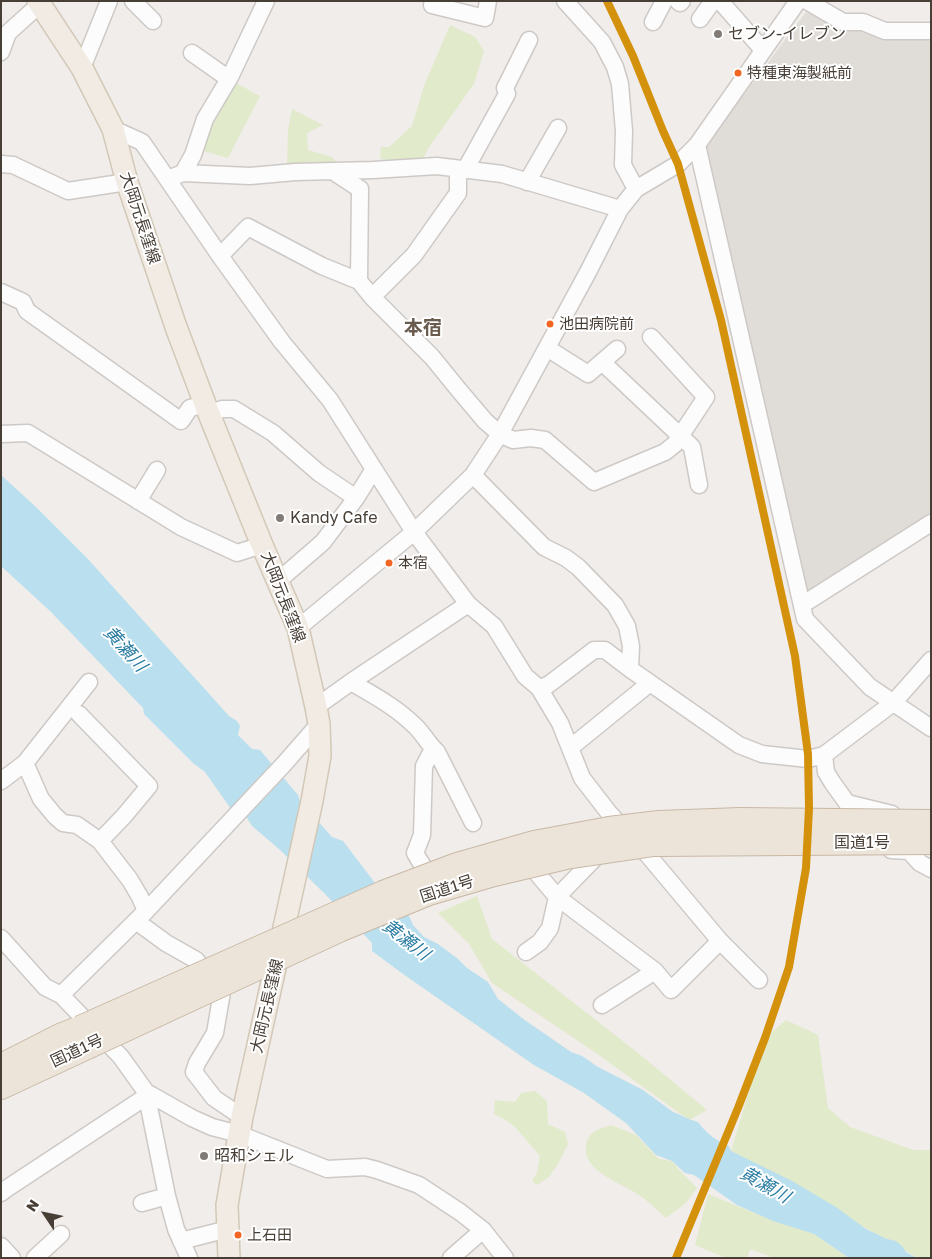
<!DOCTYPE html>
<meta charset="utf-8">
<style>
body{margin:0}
#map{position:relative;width:932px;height:1259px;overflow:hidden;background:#f0edea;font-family:"Golos Text",sans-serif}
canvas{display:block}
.frame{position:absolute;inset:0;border:2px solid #473e36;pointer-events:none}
.north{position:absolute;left:20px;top:1189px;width:50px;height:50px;-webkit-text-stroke:4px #fff;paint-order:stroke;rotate:304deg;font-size:14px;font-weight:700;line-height:20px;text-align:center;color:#473e36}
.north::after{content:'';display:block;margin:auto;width:18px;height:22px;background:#473e36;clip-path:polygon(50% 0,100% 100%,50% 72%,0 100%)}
</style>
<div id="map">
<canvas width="932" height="1259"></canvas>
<div class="frame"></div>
<div class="north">N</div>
</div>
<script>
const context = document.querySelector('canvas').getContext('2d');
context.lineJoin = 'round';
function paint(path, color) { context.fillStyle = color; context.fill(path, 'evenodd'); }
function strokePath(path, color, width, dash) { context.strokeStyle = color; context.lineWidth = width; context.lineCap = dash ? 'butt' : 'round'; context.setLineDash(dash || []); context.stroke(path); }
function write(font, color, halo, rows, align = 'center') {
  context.font = font + ' "Golos Text","Noto Sans JP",sans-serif'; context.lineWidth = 4; context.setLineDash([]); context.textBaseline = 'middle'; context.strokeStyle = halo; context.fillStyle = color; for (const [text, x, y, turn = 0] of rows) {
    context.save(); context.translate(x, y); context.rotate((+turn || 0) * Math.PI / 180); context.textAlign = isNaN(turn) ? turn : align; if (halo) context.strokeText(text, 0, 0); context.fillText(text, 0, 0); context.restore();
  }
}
const industrial = new Path2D(`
 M812,4L911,31L931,41V523L805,603L705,146Z`);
const green = new Path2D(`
 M450,25L475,37L484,51L474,84L429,147L421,163L380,159L381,147H389L412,126L424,86Z
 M234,82L260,96L228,158L204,151L208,126L214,123Z
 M292,109L323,125L307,133L308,150L332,157L339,165L287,166L288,130Z
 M477,896L492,939L638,1053L707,1110L689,1120L596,1053L492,983L469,944L438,913Z
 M786,1020L818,1035L828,1108L850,1127L913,1150H931V1258H918L731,1151L765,1038Z
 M535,1091L547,1101L548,1124L565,1132L568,1144L558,1164L549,1177L537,1185L532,1181L537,1173L540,1156L516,1128L506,1120L494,1114L495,1100L515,1102L521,1093Z
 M611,1125L636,1135L659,1159L672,1161L679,1170L697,1188L686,1203L666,1218C656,1209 647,1200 636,1193C620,1183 582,1170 586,1146C588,1131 599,1129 611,1125Z
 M708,1194L769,1219L814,1234L849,1258H774L750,1249L747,1258H726L695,1245Z`);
const water = new Path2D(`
 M1,475L37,508L87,558L229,716L237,721L240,726L238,735L252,749L260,750L298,795L300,801L332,837L343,841L375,883L409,916L413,925L424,937L438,944L458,959L467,968L488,982L498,999L526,1021L571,1052L582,1056L598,1067L643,1090L673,1112C682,1115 689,1120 698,1122C707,1134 715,1140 729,1146L731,1151L792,1181L836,1207L866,1229L887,1239L896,1241L902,1246L906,1252L917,1258H849L814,1234L773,1221L737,1205L694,1175L685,1173L672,1161L656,1155L626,1123L584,1093L534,1065L403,974L372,951V943L325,894L279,849L252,826L244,813L231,809L205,772L193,763L144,714L143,708L50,611L1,566Z`);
const minor = new Path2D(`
 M133,1L153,21
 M565,1L602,42L615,67L620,84L624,131L623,165L636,189
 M678,1L680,3L682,1
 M720,1L763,50
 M807,1L843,22H863L885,31H931
 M432,5L485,18L488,1
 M700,19L713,1
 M653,22L664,1
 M1,52L8,33L40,4
 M192,53L229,79
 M82,68L109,1
 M113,129L142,142L220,256L282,342L330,400L414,532L468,604L494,626L525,676L539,688L548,685L594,650H605L630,669L739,745L762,754L808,759L824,755L893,703L931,660
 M697,145L805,619L870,687L931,728
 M1,164L13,165L68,191L127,182
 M465,170L507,94L505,88L529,40
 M334,172L360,189L359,281L372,297L432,357L458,389L485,421L500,434L513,440L531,438L545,440L594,482L665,452L675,444L706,397L651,337
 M183,173L193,155L205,119L230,77L266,1
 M168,179L183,173L250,176L295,172L373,170L437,166L502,174L620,209
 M527,182L558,128
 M220,256L248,227L322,266L359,281
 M1,292L23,302L27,311L181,421L190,408L205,404
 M372,297L414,255L458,193V169
 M547,348L588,374L617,349
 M602,362L692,447L699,485
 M209,414L222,409H234L273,433L319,473L356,498L374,469
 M1,434L28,433L181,527L237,553L262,545
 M473,475L544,547L566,558L578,567L615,605L627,626L631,646L630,669
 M138,501L157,470
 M278,581L323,542L356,498
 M802,605L931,523
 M298,628L414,532L473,475L500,434L588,272L620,209L636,189L678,164L697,145L798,1
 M351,682C373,695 396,707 414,725C423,733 428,744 437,752L473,823
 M539,688L560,723L582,778L609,813L647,854L720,941L759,980
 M316,707L351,682L468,604
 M79,714L149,786L124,816L100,841
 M570,748L650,683
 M433,749L424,766L422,835L415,853L433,883
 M824,755L826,772L832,782L847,803L892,814
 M25,763L41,799L55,816L63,823L77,825L100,841L130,880L140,897L146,911
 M1,781L25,763L89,682
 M891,850L909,851L920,863L931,869
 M536,872L557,897L655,971
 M136,921L166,943L196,960L222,992L215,1033L197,1063L194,1072L214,1098L242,1117
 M1,938L45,987L61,995L121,1057L146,1092L167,1196L176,1229L189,1258
 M526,952L540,942L550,928L557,897L593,860
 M61,995L146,911L284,764L319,724
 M602,1005L655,971L671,990L720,941
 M146,1092L192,1118L212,1127L239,1134L327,1169L365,1167L377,1170L419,1185L460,1212L483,1230L505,1258
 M1,1193L6,1189L147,1096
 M142,1203L167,1196
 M181,1241L228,1229
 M1,1246L12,1258
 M35,1258L61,1234
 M451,1258L483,1230`);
const major = new Path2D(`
 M38,1L82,68L113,129L127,182L176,327L205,404L262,545L298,628L316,707L319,724L320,756L312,801L242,1117L227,1205L229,1258`);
const highway = new Path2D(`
 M1,1066L60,1036L80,1028
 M1,1087L87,1047`);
const highwayBridge = new Path2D(`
 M80,1028L383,893L457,865L534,843L609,829L659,823L740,820L931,822
 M87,1047L339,930L429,893L494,874L566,857L654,844L931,842`);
const rail1 = new Path2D(`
 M607,1L633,56L663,131L678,164L721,320L795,656L808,754L809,808L806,868L789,967L765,1038L738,1108L676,1258`);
const markers = [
 [718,34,5,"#827b75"],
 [738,73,4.5,"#f26522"],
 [550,324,4.5,"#f26522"],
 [280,518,5,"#827b75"],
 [389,563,4.5,"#f26522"],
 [204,1156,5,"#827b75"],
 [238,1235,4.5,"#f26522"]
];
const busNames = [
 ["特種東海製紙前",747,73],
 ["池田病院前",559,324],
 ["本宿",398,563],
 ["上石田",247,1235]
];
const poiNames = [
 ["セブン-イレブン",728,34],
 ["Kandy Cafe",290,518],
 ["昭和シェル",214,1156]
];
const streetNames = [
 ["大岡元長窪線",140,218,72],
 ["大岡元長窪線",283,597,69],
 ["国道1号",862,843],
 ["国道1号",447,889,-18],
 ["大岡元長窪線",267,1006,-77],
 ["国道1号",77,1051,-25]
];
const waterNames = [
 ["黄瀬川",125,649,48],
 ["黄瀬川",406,940,38],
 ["黄瀬川",765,1185,30]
];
const quarterNames = [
 ["本宿",423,328]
];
paint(industrial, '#e0dcd8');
paint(green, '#e1eaca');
paint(water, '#badfee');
strokePath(minor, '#cdc9c6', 19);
strokePath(major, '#d3c8b7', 24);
strokePath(highway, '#c8b8a5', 26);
strokePath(minor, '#fdfcfc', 16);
strokePath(major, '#f1ebe4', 21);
strokePath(highway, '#ede4d9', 24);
strokePath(highwayBridge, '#c8b8a5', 26, []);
strokePath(highwayBridge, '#ede4d9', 24);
strokePath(rail1, '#d4910b', 8);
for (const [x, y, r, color] of markers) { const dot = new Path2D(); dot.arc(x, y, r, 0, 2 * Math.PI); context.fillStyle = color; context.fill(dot); strokePath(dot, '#fff', 2); }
write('15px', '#473e36', '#fff', busNames, 'left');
write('16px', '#473e36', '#fff', poiNames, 'left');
write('16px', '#473e36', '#fff', streetNames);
write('italic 18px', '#2c7da3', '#fff', waterNames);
write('bold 19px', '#695b4d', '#fff', quarterNames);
</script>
